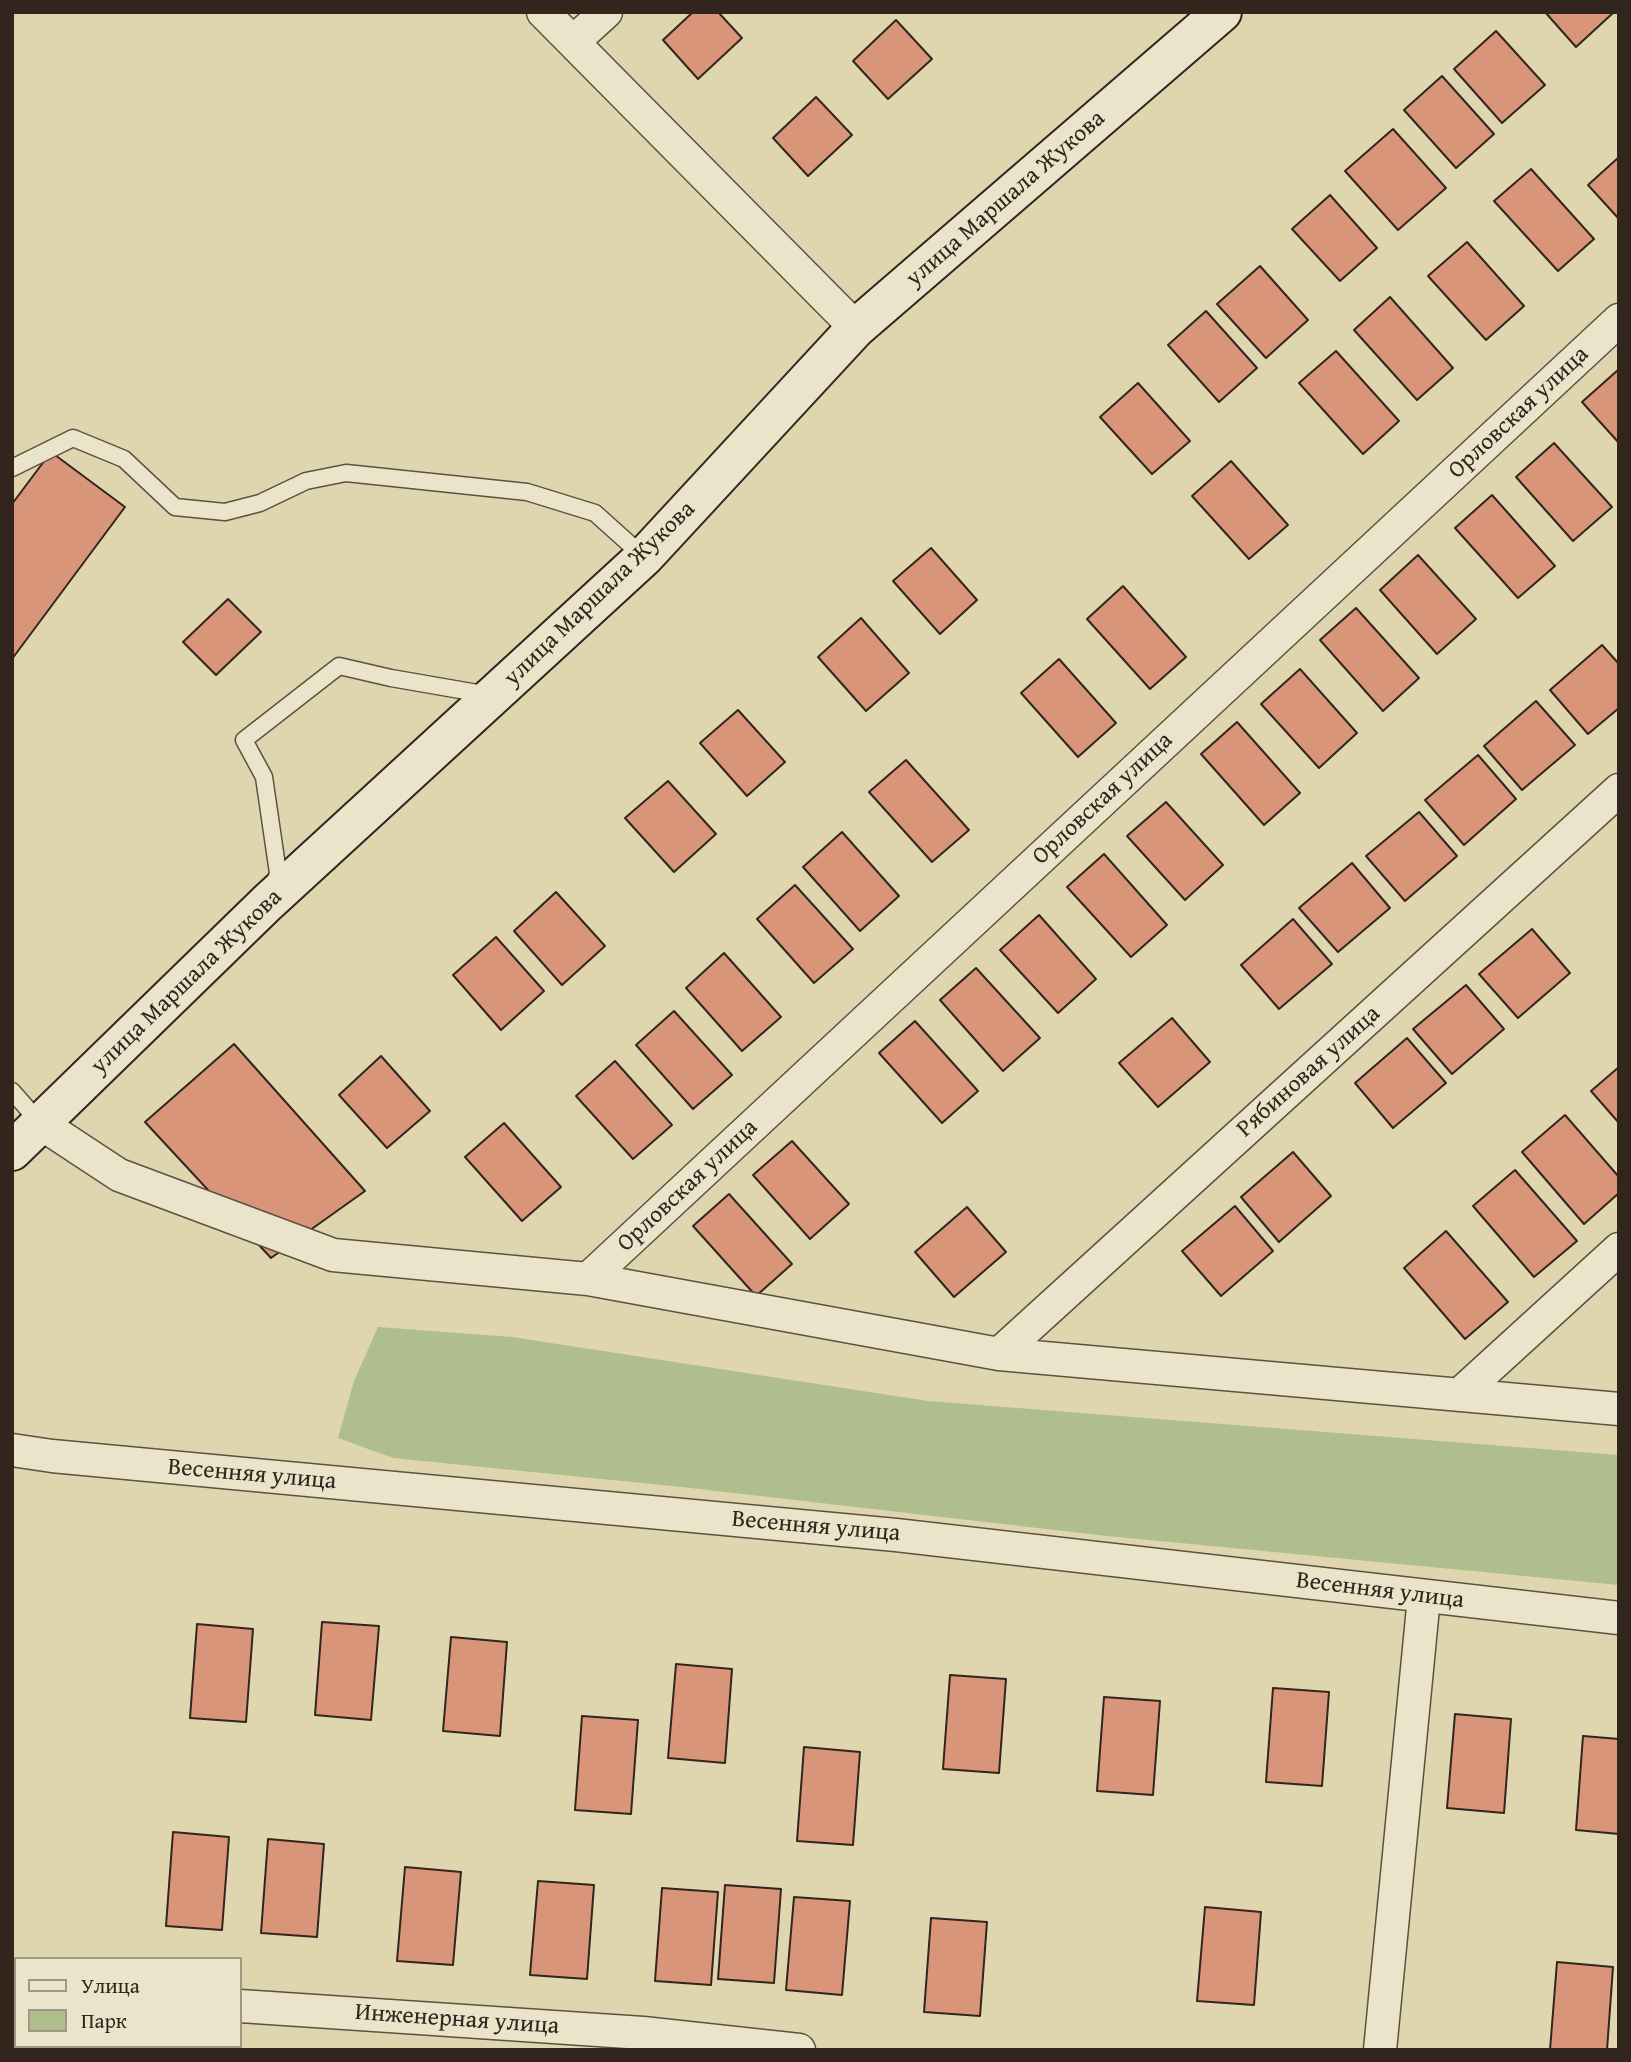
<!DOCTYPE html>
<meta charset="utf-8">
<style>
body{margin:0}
#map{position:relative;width:1631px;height:2062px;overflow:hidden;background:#dfd5ae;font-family:"Gentium Book Plus",serif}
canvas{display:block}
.frame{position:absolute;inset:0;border:14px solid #32251e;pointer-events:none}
.legend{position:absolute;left:14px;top:1957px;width:228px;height:91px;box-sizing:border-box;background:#eae4ca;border:2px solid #a09885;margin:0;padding:9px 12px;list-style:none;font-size:21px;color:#32251e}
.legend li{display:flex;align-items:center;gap:14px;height:35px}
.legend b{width:35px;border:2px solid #a09885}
</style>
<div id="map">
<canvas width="1631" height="2062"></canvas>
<div class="frame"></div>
<ul class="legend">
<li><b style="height:9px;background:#eae4ca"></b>Улица</li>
<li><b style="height:19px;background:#afbe8c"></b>Парк</li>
</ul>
</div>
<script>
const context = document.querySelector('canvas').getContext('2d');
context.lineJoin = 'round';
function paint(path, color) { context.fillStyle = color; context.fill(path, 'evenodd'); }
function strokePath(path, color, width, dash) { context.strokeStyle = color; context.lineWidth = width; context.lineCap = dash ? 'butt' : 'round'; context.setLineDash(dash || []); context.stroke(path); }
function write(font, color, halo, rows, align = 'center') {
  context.font = font + ' "Gentium Book Plus",serif'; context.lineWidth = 5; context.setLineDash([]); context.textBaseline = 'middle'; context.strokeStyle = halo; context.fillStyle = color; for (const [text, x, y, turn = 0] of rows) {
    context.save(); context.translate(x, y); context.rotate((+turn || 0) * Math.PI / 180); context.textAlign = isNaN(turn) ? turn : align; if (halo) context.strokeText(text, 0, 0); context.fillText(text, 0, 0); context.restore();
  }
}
const green = new Path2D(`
 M378,1327L512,1337L928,1401L1619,1455V1585L1107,1536L682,1487L393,1458L338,1438L354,1381Z`);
const building = new Path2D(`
 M693,12H718L742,38L698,79L663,40Z
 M1545,12H1613V13L1576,47Z
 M896,20L932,59L888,99L853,61Z
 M1496,31L1545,85L1502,123L1454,69Z
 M1442,76L1494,134L1456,168L1404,110Z
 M816,97L852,135L808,176L773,138Z
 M1393,129L1446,188L1398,230L1345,171Z
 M1619,157V219L1588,185Z
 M1531,169L1594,239L1558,271L1494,201Z
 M1330,195L1377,248L1340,281L1292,229Z
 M1467,242L1524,306L1486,340L1428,276Z
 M1260,266L1308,320L1266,358L1217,304Z
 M1390,297L1453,368L1417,400L1354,330Z
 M1206,311L1257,368L1219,402L1168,345Z
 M1336,351L1399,421L1363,454L1299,383Z
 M1618,370H1619V443L1582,402Z
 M1138,383L1190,441L1152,474L1100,417Z
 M1554,443L1612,507L1573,541L1516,477Z
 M51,452L125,507L12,659V504Z
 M1231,461L1288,525L1249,559L1192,496Z
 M1492,495L1555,566L1518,598L1455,528Z
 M931,548L977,600L940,634L893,581Z
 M1418,555L1476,619L1437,654L1380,590Z
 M1123,586L1186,657L1150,689L1087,619Z
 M228,599L261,632L216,675L183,642Z
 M1356,608L1419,678L1383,711L1320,640Z
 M861,618L909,673L866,711L818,657Z
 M1602,645L1619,664V708L1588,734L1550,690Z
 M1059,659L1116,723L1078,757L1021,693Z
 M1300,669L1357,733L1319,768L1261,704Z
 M1536,701L1575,745L1522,790L1484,746Z
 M738,710L785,762L747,796L700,743Z
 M1237,722L1300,793L1264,825L1201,754Z
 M1478,755L1516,799L1464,845L1425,800Z
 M906,760L969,830L932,862L869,792Z
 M668,781L716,834L674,872L625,818Z
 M1166,802L1223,865L1185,900L1127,836Z
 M1419,812L1457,856L1405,901L1366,856Z
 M842,832L899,896L860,931L803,867Z
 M1104,854L1167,925L1131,957L1067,887Z
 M1352,863L1390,908L1338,952L1299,908Z
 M795,885L853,949L814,983L757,919Z
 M556,892L605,946L562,985L514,931Z
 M1039,915L1096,979L1058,1013L1000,950Z
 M1293,919L1332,964L1279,1009L1241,965Z
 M1532,929L1570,973L1518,1018L1479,974Z
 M496,937L544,991L501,1030L453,975Z
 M724,953L781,1017L742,1051L686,988Z
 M976,968L1040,1038L1003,1071L940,1000Z
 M1466,985L1504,1029L1452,1074L1413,1029Z
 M674,1011L732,1075L693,1109L636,1045Z
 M1172,1018L1210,1062L1158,1107L1119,1063Z
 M915,1021L978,1091L942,1123L879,1053Z
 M1407,1038L1446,1083L1393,1128L1355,1083Z
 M234,1044L365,1191L271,1258L145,1122Z
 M381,1056L430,1111L387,1148L339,1095Z
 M615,1061L672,1125L633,1159L576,1096Z
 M1619,1067V1123L1591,1091Z
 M1565,1115L1619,1177V1193L1584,1224L1522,1152Z
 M504,1123L561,1187L522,1221L465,1157Z
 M792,1141L849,1204L810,1239L753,1175Z
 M1293,1152L1331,1196L1279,1242L1241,1197Z
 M1515,1170L1577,1241L1534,1277L1473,1206Z
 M729,1194L792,1264L756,1296L693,1226Z
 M1235,1206L1273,1251L1221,1296L1182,1251Z
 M967,1207L1006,1252L954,1297L915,1252Z
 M1446,1231L1508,1302L1465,1339L1404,1268Z
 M322,1622L379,1626L371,1720L315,1715Z
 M197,1624L253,1629L246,1722L190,1718Z
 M451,1637L507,1642L500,1736L443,1731Z
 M676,1664L732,1669L725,1763L668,1758Z
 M950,1675L1006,1679L999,1773L943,1769Z
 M1273,1688L1329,1692L1322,1786L1266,1782Z
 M1104,1697L1160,1701L1153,1795L1097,1791Z
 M1455,1714L1511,1719L1504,1813L1447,1808Z
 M582,1716L638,1720L631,1814L575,1810Z
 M1583,1736L1619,1739V1834L1576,1830Z
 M804,1747L860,1752L853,1845L797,1841Z
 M173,1832L229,1837L222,1930L166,1926Z
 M268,1839L324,1844L317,1937L261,1933Z
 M405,1867L461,1872L453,1965L397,1961Z
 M538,1881L594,1885L587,1979L530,1975Z
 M725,1885L781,1889L774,1983L718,1979Z
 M662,1888L718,1892L711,1985L655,1981Z
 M794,1897L850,1901L842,1995L786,1990Z
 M1205,1907L1261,1912L1254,2005L1197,2001Z
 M931,1918L987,1922L980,2016L924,2012Z
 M1557,1962L1613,1967L1607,2050H1550Z
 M42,2046H99V2050H42Z`);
const service = new Path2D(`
 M12,468L73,438L124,459L175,507L225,512L260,503L306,481L346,473L527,492L595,513L644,557
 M273,888L278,873L264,777L244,740L339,666L391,678L489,695
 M12,1091L40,1123`);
const minor = new Path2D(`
 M543,12L856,328
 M573,42L606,12
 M40,1123L119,1175L333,1255L588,1279L999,1354L1619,1409
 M588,1279L1619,320
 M999,1354L1619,790
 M1459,1395L1619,1249
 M12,1450L52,1456L896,1535L1619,1618
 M12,1990H16
 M240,2006L643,2033L799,2050
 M1380,2050L1424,1597`);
const secondary = new Path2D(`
 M12,1151L267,903L644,557L856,328L1222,12`);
const streetNames = [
 ["улица Маршала Жукова",1006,199,-41],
 ["Орловская улица",1519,413,-43],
 ["улица Маршала Жукова",600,594,-44],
 ["Орловская улица",1103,799,-43],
 ["улица Маршала Жукова",187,982,-44],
 ["Рябиновая улица",1309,1072,-42],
 ["Орловская улица",688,1186,-43],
 ["Весенняя улица",252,1475,5],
 ["Весенняя улица",816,1527,5],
 ["Весенняя улица",1380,1591,7],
 ["Инженерная улица",457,2020,4]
];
paint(green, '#afbe8c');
paint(building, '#d9957a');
strokePath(building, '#32251e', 2);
strokePath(service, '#5d5142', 19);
strokePath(minor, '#5d5142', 35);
strokePath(secondary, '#32251e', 42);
strokePath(service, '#eae4ca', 16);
strokePath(minor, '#eae4ca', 32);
strokePath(secondary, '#eae4ca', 38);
write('24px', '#32251e', '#eae4ca', streetNames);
</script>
